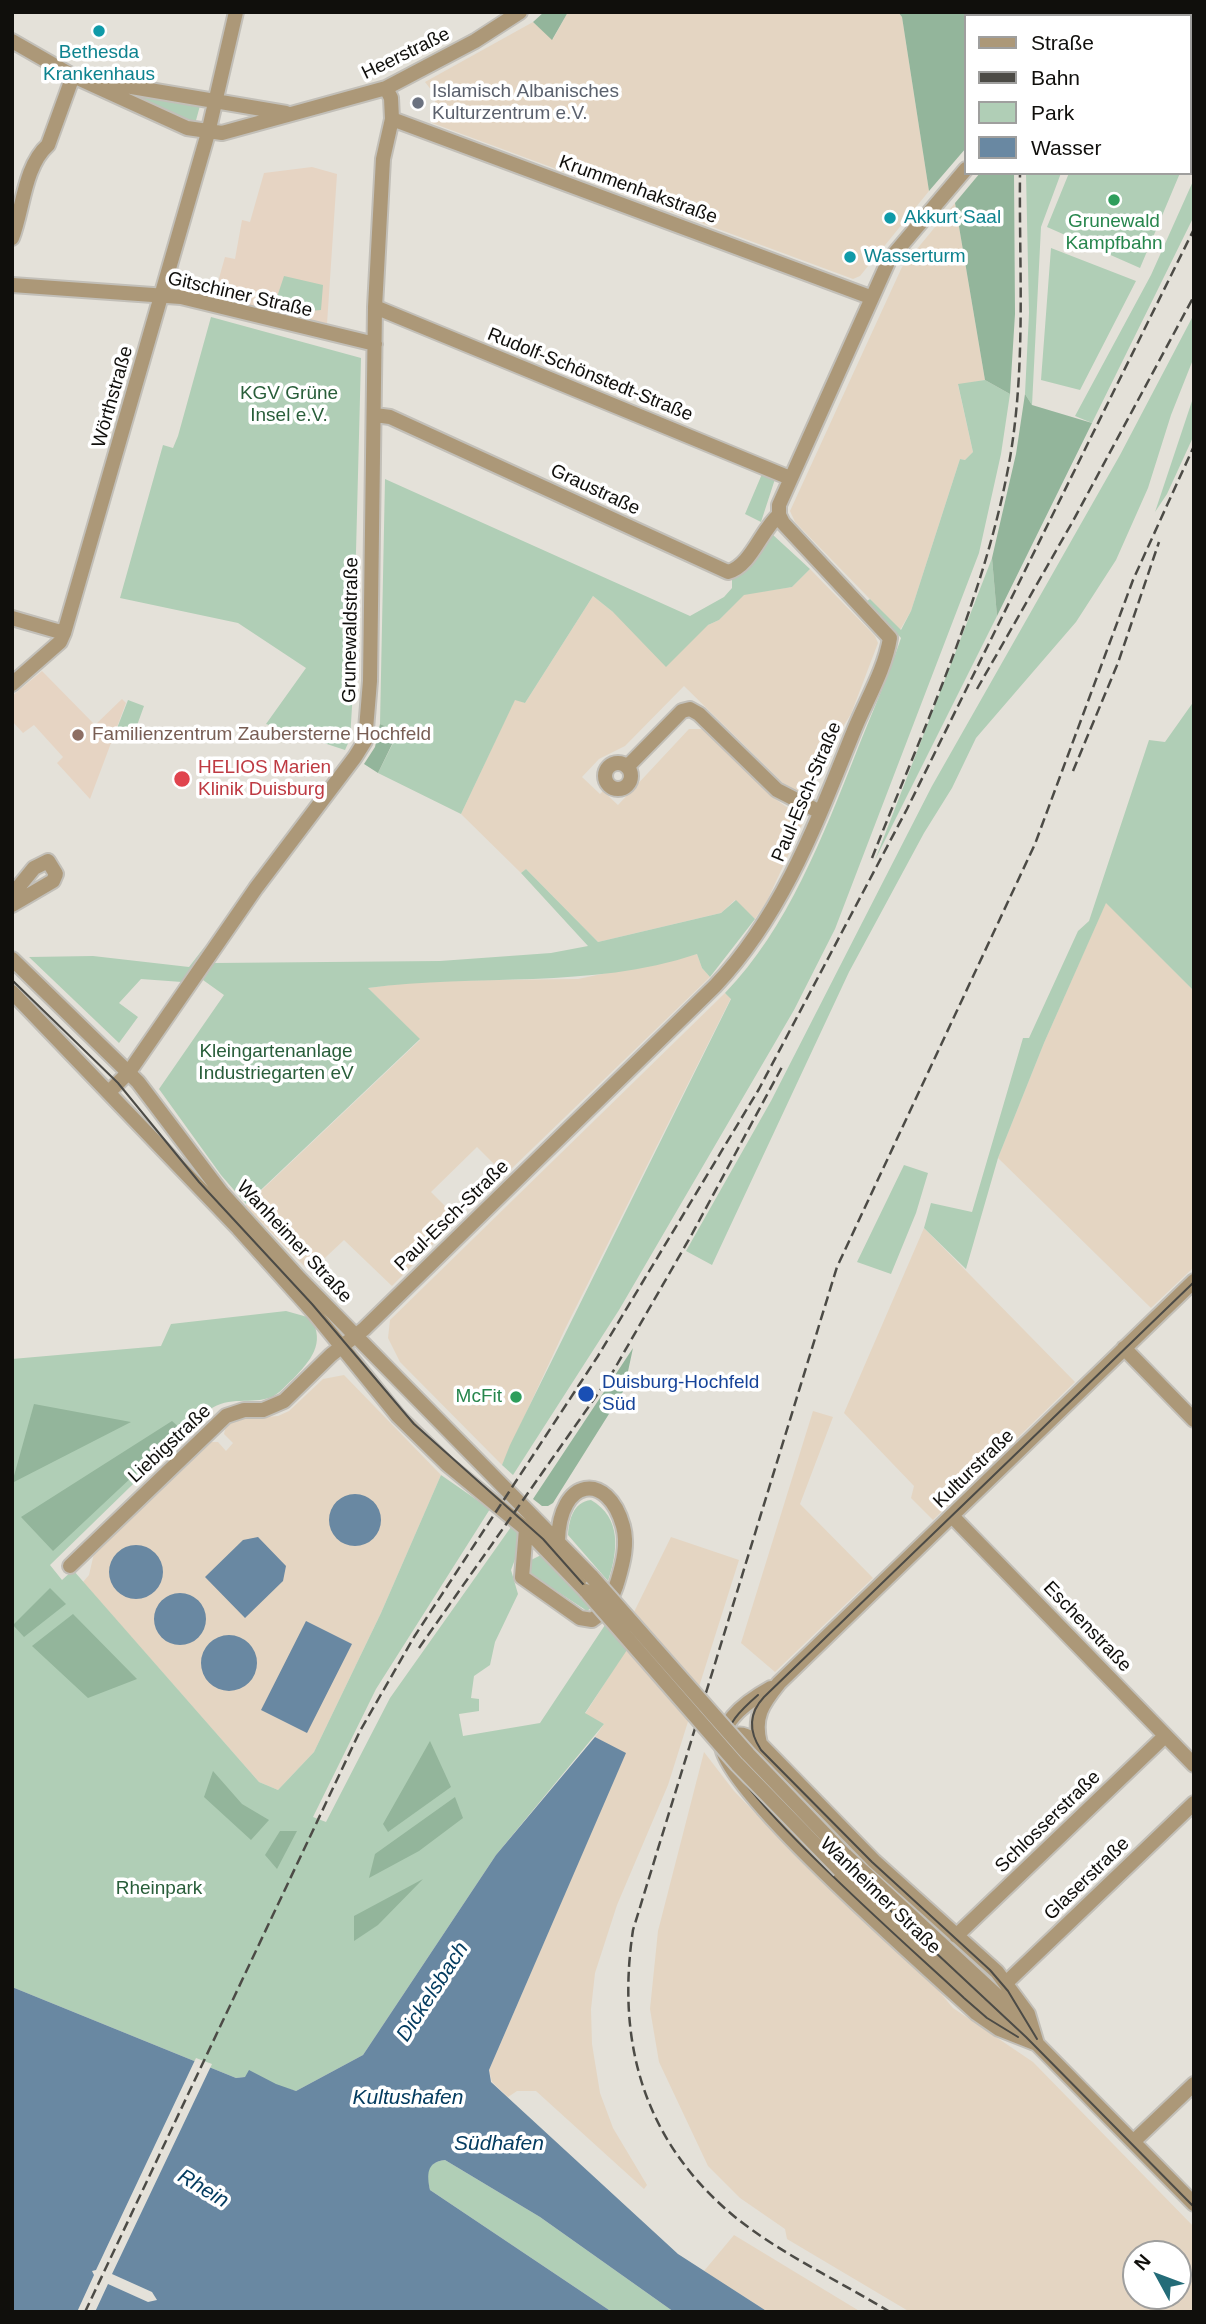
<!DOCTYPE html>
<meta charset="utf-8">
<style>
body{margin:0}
#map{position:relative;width:1206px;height:2324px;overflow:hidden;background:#e4e1d9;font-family:Helvetica,sans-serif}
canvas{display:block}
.frame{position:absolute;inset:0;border:14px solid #100f0c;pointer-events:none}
.legend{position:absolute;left:964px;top:14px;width:228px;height:161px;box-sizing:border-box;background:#fff;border:2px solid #9f9f9e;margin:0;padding:9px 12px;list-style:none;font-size:21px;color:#100f0c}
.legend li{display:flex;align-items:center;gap:14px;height:35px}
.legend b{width:35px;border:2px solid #9f9f9e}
.north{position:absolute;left:1122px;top:2240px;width:70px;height:70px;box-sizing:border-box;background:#fff;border:2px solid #9f9f9e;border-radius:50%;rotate:311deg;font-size:19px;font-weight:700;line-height:28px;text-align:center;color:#100f0c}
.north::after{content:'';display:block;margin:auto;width:24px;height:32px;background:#246c78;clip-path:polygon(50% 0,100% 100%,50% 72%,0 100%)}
</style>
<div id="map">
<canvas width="1206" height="2324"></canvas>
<div class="frame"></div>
<ul class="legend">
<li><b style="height:9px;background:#ac9878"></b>Straße</li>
<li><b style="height:9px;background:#4c4b46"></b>Bahn</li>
<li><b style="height:19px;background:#b0ceb6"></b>Park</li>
<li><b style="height:19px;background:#6988a2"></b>Wasser</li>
</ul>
<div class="north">N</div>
</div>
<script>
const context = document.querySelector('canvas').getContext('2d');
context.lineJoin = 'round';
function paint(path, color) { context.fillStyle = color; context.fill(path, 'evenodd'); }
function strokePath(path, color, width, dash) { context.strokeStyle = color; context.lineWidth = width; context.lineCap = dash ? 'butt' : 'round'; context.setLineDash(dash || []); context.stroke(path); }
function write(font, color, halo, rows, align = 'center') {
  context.font = font + ' Helvetica,sans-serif'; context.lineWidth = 7; context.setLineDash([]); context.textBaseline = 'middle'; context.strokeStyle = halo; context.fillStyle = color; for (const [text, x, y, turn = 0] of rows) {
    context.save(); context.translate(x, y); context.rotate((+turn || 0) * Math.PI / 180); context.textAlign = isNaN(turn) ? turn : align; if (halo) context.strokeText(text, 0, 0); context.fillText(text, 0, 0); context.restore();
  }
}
const industrial = new Path2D(`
 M568,12H898L902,17L929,191L860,276L853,279L432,123L436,96L425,82L533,22L553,39Z
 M955,203L985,380L958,385L973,452L965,460L960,459L911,611L900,630L795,522L790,511L902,267Z
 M810,569L875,636L878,643L851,714L834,741L808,793L802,796L791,791L684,686L625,746L599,759L582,777L600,794L603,791L618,805L689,729H703L771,796L802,818L803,823L767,901L755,919L735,900L721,913L598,942L526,869L521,873L461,814L515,699L525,703L593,596L613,612L708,625L719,620L744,594L792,587Z
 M1106,902L1194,991V1267L1151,1308L998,1158L1044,1043Z
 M697,954L702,968L710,977L505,1175L477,1147L431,1192L458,1219L392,1286L344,1240L310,1272L245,1206L420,1040L368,988L421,981L578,979Z
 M725,993L731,998L565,1329L502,1465L400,1362L388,1338L390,1320Z
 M924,1228L1075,1382L933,1520L911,1498L914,1486L844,1413Z
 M344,1375L441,1475L381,1613L314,1752L278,1790L259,1782L83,1582L89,1575L95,1549L206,1442H218L226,1451L233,1443L224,1434L226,1425L242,1419L278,1416L289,1411L323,1379Z
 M813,1411L833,1417L800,1504L873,1578L775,1672L741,1643Z
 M671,1537L739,1560L668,1785L617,1905L595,1973L591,2009L592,2044L600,2093L613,2128L647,2185L644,2189L536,2091H517L508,2097L492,2082L489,2070L625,1754L595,1737L604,1724L585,1714L626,1650L618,1639L635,1610Z
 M704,1752L734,1791L811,1871L933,1984L953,2008L1033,2062L1194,2227V2312H910L787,2239L785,2229L740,2198L708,2166L659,2062L650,2009L658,1931ZM1136,2254H1178V2296H1136Z
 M734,2235L861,2312H768L704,2271Z`);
const education = new Path2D(`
 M312,167L337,174L327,324L214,296L225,257L235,259L242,220L250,222L264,173Z
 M42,671L95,725L122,699L126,703L90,799L57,763L63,757L34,725L23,733L12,721V696Z`);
const green = new Path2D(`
 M118,89L201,102L195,124L187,121Z
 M1026,173H1061L1041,227L1032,405L1025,394L1029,313Z
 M1069,173H1180L1140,268L1047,227Z
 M1194,179V216L1092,423L1075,416L1151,275Z
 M1051,248L1136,281L1080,390L1041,380Z
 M284,276L323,285L321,310L310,311L275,303Z
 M1194,314V357L1171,415L1148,488L1116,560L1076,622L976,738L952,788L924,833L849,972L712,1265L686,1251L771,1101L932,786L1120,455Z
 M211,317L361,358L352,707L350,739L345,750L266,724L306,668L238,623L120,598L163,445L173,448L178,436Z
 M985,380L1010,394L1001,454L979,553L835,929L794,1010L619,1310L513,1475L502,1465L510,1445L731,999L725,993C788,928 823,836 856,753C871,715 888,677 901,638L867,601L870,599L901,630L911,611L960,459L965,460L973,452L958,384Z
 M1194,395V435L1167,494L1155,512Z
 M762,474L775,479L761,522L745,514Z
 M385,479L690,616L724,597L732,588V579L748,568L772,534L810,569L792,587L744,595L719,620L708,625L666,667L613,612L593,596L525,703L515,700L461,814L378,773L398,733L380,724Z
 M992,558L997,616L875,860Z
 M128,700L144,706L131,742L114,736Z
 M1194,701V991L1106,903L1044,1043L998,1158L966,1269L924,1228L931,1203L972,1212L1023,1038H1029L1078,931L1089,921L1149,740L1165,742Z
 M526,869L598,942L721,913L736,900L755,919L710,977L702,968L697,954C589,990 478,973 368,988L420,1039L246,1204L221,1175L159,1089L224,995L203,980L214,963L440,961L551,953L588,946L521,873Z
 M206,945L182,982L141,979L119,1003L138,1017L119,1043L29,957L93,956L189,967Z
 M904,1165L928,1173L916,1213L891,1274L857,1262Z
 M286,1311L311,1318C326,1344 310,1361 293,1379C286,1385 280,1393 272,1397C250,1405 230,1395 209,1410L50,1565L62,1580L73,1570L259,1782L278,1790L314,1752L381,1613L441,1475L490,1509L376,1689L313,1817L326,1822L390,1698L511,1527L523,1538L511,1570L518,1594L495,1642L490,1665L474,1676L471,1698L479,1699V1711L459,1714L463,1736L540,1723L605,1625L627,1650L585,1713L604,1724L496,1855L363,2055L296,2091L245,2077L236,2078L12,1987V1359L161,1346L171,1324Z
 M591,1500C622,1518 618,1551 608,1581L568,1535C569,1520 573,1502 591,1500Z
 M541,1555L550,1561L591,1608L587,1611L529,1573L531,1560Z
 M445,2160L540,2217L674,2312H612L430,2190C426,2174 426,2162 445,2160Z`);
const forest = new Path2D(`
 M544,12H568L552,40L533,22Z
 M898,12H995V16H966V148L929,191L902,17Z
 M980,173H1014L1015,314L1010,394L985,380L955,203Z
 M1025,394L1032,405L1092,423L997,616L992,558L1016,454Z
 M380,724L398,732L378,773L364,764L375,747Z
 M633,1348L624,1390L553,1503L548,1506H542L533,1499Z
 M34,1404L131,1422L12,1483Z
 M172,1421L182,1430L53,1551L21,1517Z
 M50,1588L66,1604L24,1637L13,1625Z
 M73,1614L137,1679L88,1698L32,1646Z
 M430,1741L451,1787L388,1832L383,1824Z
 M213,1771L242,1804L269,1820L251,1840L204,1797Z
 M455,1797L463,1818L419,1851L369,1878L375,1854Z
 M280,1831H297L277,1869L265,1855Z
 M423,1879L378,1925L354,1941V1916Z`);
const water = new Path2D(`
 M329 1520a26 26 0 1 1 52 0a26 26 0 1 1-52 0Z
 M258,1537L286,1566L283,1581L245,1618L205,1577L243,1540Z
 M109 1572a27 27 0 1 1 54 0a27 27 0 1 1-54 0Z
 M154 1619a26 26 0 1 1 52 0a26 26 0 1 1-52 0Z
 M306,1621L352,1644L307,1733L261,1710Z
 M201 1663a28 28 0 1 1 56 0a28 28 0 1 1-56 0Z
 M595,1737L626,1753L489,2070L491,2082L678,2254L768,2312H674L540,2217L445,2160C426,2162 427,2175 430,2190L612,2312H12V1987L236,2078L245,2077L249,2070L276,2084L296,2091L363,2055L496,1855Z`);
const pier = new Path2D(`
 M196,2058L212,2064L112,2274L152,2292L157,2300L148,2302L108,2284L95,2312H77L94,2275L92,2271L96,2270Z`);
const minor = new Path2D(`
 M1131,16L1137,12
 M12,41L73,76L187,128L222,133L386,88L475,41L520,12
 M96,81L286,113
 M392,119L870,297
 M12,238C23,210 24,166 48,145L73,76
 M12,285L181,297L375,344
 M375,307L790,478
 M375,415L390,417L728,572C751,566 761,530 779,515
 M12,618L64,633
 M12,684L60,642L64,633L208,133L236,12
 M605 776a13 13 0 1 1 26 0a13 13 0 1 1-26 0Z
 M627,767L682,711L690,709L699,714L777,790L820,812
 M12,895L34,868L48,861L56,874L53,881L12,905
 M12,959L138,1082L221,1192L299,1278L592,1577
 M12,992L238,1228L316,1315L398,1416L447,1464L526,1529L586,1591
 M109,1092L129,1072L256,888L355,757L365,741L370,681L375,307L383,159L392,119L391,98L386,88
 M1124,1348L1194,1420
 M952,1516L1194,1765
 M526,1529L522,1577L580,1618L592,1620C605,1612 614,1595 618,1580C623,1563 628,1544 623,1526C608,1471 559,1477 558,1541
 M70,1566L226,1416L244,1410H263L284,1401L331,1355L364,1329L715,986C784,913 818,819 855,728C867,699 885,669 890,638L783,523L779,515V505L889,260L966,169
 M771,1688C751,1699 720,1720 722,1746C725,1792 933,1973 976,2013L999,2029L1037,2044
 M725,1742C738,1729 747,1735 760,1744L874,1861L997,1972L1028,2014L1037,2044
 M760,1744C753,1717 762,1704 779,1683L1194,1281
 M845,1855L1019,2016L1026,2029
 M840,1870L1007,2023L1037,2044L1194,2204
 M956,1936L1165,1736
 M1007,1982L1194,1803
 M1133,2142L1194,2084`);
const tram = new Path2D(`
 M12,980L118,1083L199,1182L312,1304L414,1424L543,1539L741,1762L814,1839L1026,2037L1194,2207
 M758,1695C743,1708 723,1726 725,1748C730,1791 923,1959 964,1998L987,2018L1018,2037
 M1037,2039L1008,1991L990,1970L872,1862L761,1750C749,1732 748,1714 764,1697L1194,1282`);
const rail = new Path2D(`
 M1019,12V16
 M977,689L1073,521L1194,296
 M1073,771L1118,663L1159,542
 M872,858C923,729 986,595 1010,458C1026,364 1019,268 1020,173
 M419,1648L611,1375L692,1234L782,1067
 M85,2312L360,1731L414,1637L598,1356L759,1089L907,809L1194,229
 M890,2312C839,2281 781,2254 735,2217C644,2142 616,2043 633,1930L837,1267L1035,844L1133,580L1194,446`);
const minorBridge = new Path2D(`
 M592,1577L748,1754L845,1855
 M586,1591L737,1764L840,1870`);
const markers = [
 [99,31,7,"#0f9aa8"],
 [418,103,7,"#6b7280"],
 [1114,200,7,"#2e9e5b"],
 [890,218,7,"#0f9aa8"],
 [850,257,7,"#0f9aa8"],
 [78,735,7,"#8d6e63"],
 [182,779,9,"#e0444e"],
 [586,1394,9,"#1a4fb4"],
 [516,1397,7,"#2e9e5b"]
];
const cultureNames = [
 ["Bethesda",99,53,"center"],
 ["Krankenhaus",99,75,"center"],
 ["Akkurt Saal",904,218],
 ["Wasserturm",864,257]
];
const streetNames = [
 ["Heerstraße",406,54,-26],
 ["Krummenhakstraße",638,190,20],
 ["Gitschiner Straße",240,295,13],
 ["Rudolf-Schönstedt-Straße",590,375,22],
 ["Wörthstraße",113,397,-74],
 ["Graustraße",595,490,25],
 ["Grunewaldstraße",351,630,-89],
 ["Paul-Esch-Straße",807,792,-67],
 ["Paul-Esch-Straße",452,1216,-44],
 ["Wanheimer Straße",294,1242,47],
 ["Liebigstraße",170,1444,-43],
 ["Kulturstraße",974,1469,-44],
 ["Eschenstraße",1087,1627,46],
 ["Schlosserstraße",1048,1822,-44],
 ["Glaserstraße",1087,1879,-44],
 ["Wanheimer Straße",880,1896,44]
];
const worshipNames = [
 ["Islamisch Albanisches",432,92],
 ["Kulturzentrum e.V.",432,114]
];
const leisureNames = [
 ["Grunewald",1114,222],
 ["Kampfbahn",1114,244],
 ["McFit",502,1397,"right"]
];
const parkNames = [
 ["KGV Grüne",289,394],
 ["Insel e.V.",289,416],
 ["Kleingartenanlage",276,1052],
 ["Industriegarten eV",276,1074],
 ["Rheinpark",159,1889]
];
const educationNames = [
 ["Familienzentrum Zaubersterne Hochfeld",92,735]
];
const healthNames = [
 ["HELIOS Marien",198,768],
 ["Klinik Duisburg",198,790]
];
const transitNames = [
 ["Duisburg-Hochfeld",602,1383],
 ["Süd",602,1405]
];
const waterNames = [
 ["Dickelsbach",433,1992,-57],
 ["Kultushafen",408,2098],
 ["Südhafen",499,2144],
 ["Rhein",203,2189,31]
];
paint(industrial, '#e4d5c2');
paint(education, '#e6d4c3');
paint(green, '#b0ceb6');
paint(forest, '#93b59b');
paint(water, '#6988a2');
paint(pier, '#e4e1d9');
strokePath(minor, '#c2bfb8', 18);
strokePath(minor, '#ac9878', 14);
strokePath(tram, '#4c4b46', 2);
strokePath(rail, '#4c4b46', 2.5, [10, 5]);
strokePath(minorBridge, '#c2bfb8', 18, []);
strokePath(minorBridge, '#ac9878', 14);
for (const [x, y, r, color] of markers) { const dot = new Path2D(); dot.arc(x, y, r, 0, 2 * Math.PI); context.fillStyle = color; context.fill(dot); strokePath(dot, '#fff', 2.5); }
write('19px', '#0d838f', '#fff', cultureNames, 'left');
write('19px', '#100f0c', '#fff', streetNames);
write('19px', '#5b616d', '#fff', worshipNames, 'left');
write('19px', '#27864d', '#fff', leisureNames);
write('19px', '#295e3a', '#fff', parkNames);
write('19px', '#785e54', '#fff', educationNames, 'left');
write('19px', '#be3a42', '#fff', healthNames, 'left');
write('19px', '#164399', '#fff', transitNames, 'left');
write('italic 21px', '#043c60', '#fff', waterNames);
</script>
